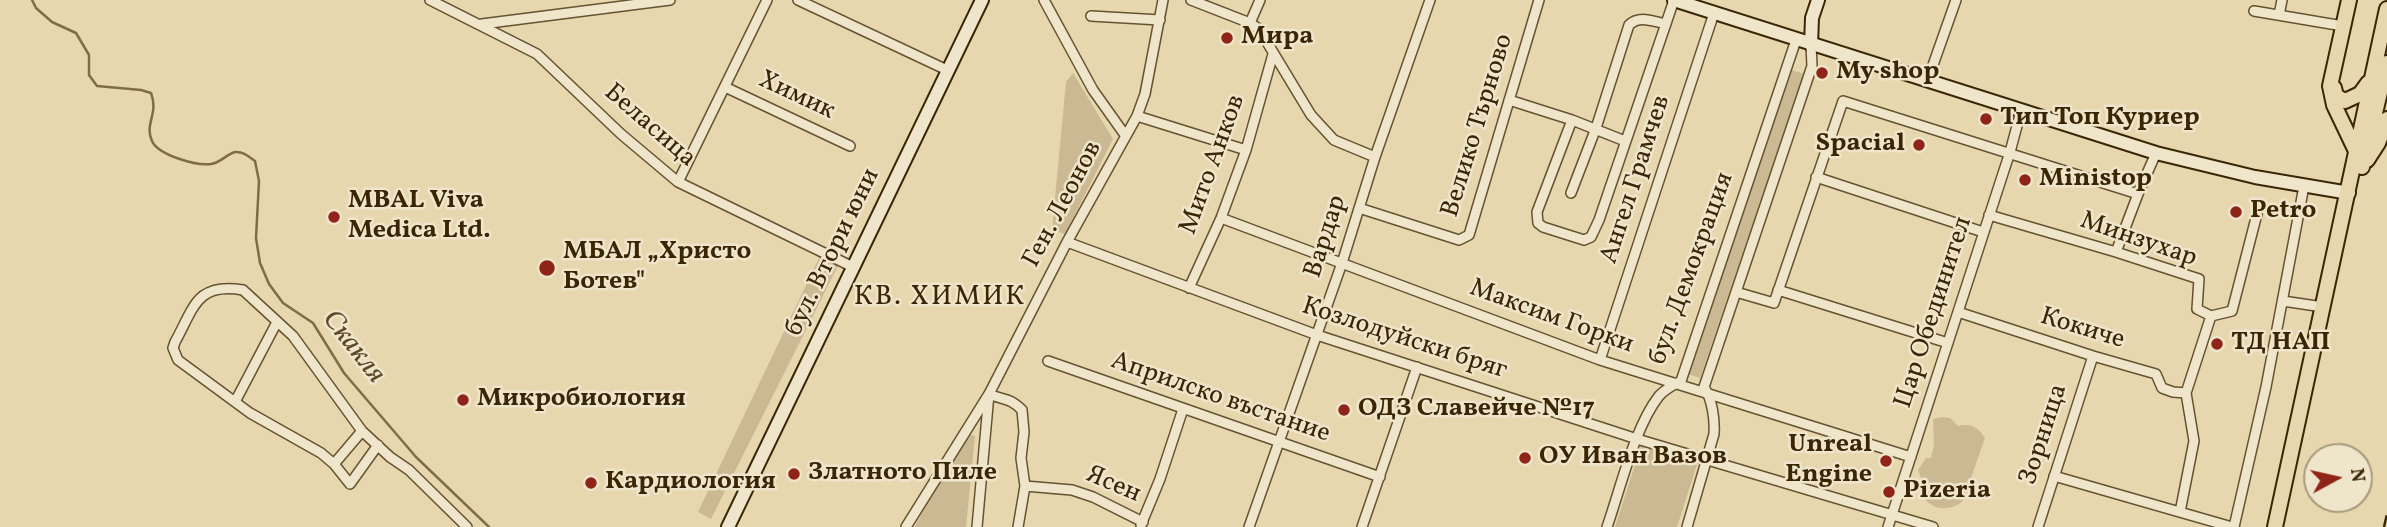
<!DOCTYPE html>
<meta charset="utf-8">
<style>
body{margin:0}
#map{position:relative;width:2387px;height:527px;overflow:hidden;background:#e7d7af;font-family:Vollkorn,serif}
canvas{display:block}
.north{position:absolute;left:2303px;top:443px;width:70px;height:70px;box-sizing:border-box;background:#efe5cb;border:2px solid #a7997b;border-radius:50%;rotate:82deg;font-size:19px;font-weight:700;line-height:28px;text-align:center;color:#3b2604}
.north::after{content:'';display:block;margin:auto;width:24px;height:32px;background:#8f2418;clip-path:polygon(50% 0,100% 100%,50% 72%,0 100%)}
</style>
<div id="map">
<canvas width="2387" height="527"></canvas>
<div class="north">N</div>
</div>
<script>
const context = document.querySelector('canvas').getContext('2d');
context.lineJoin = 'round';
function paint(path, color) { context.fillStyle = color; context.fill(path, 'evenodd'); }
function strokePath(path, color, width, dash) { context.strokeStyle = color; context.lineWidth = width; context.lineCap = dash ? 'butt' : 'round'; context.setLineDash(dash || []); context.stroke(path); }
function write(font, color, halo, rows, align = 'center') {
  context.font = font + ' Vollkorn,serif'; context.lineWidth = 5; context.setLineDash([]); context.textBaseline = 'middle'; context.strokeStyle = halo; context.fillStyle = color; for (const [text, x, y, turn = 0] of rows) {
    context.save(); context.translate(x, y); context.rotate((+turn || 0) * Math.PI / 180); context.textAlign = isNaN(turn) ? turn : align; if (halo) context.strokeText(text, 0, 0); context.fillText(text, 0, 0); context.restore();
  }
}
const green = new Path2D(`
 M1792,70L1804,74L1700,378L1688,374Z
 M1073,73L1113,139L1065,234L1052,230L1066,82Z
 M820,256L838,266L711,519L698,512Z
 M1942,417L1950,418L1958,426C1971,423 1978,427 1985,438L1963,501C1949,512 1932,511 1922,495L1924,486L1918,470L1926,458H1931L1934,445L1933,419Z
 M968,434L975,436L966,527H914Z
 M1641,446L1697,465L1677,527H1615Z`);
const stream = new Path2D(`
 M32,0L36,8L52,22L76,33L89,55V75L97,86L141,90L151,93C159,114 144,124 152,141C158,155 196,166 211,164C220,163 227,154 235,152C243,151 249,157 255,161L259,181L256,238L260,263L269,284L283,303L313,323L344,373L416,457L489,527`);
const street = new Path2D(`
 M430,0L537,54L621,134L678,182L853,267
 M798,0L947,70
 M1044,0L1093,90L1125,135
 M1191,0L1250,23L1259,29L1311,115L1334,140L1375,157
 M2254,11L2343,26
 M2279,15L2282,0
 M1091,16L1160,20
 M1250,23L1260,0
 M482,24L670,0
 M1927,82L1956,0
 M725,87L850,146
 M1509,100L1572,120
 M1137,116L1246,150
 M1625,141L1572,120L1537,212L1538,223L1543,227L1584,240L1591,237L1599,220L1674,0
 M1816,177L1983,232
 M678,182L767,0
 M1571,193L1596,128L1629,25C1639,15 1652,21 1666,24
 M2138,194L2156,153
 M1359,208L1459,240L1469,235L1539,0
 M1989,215L2116,252L2199,279L2197,309L2211,316L2232,311L2257,214
 M1221,218L1600,360L1911,457
 M1067,242L1317,335L1637,439L1933,527
 M1189,288L1221,218L1246,150L1273,54
 M1778,290L1948,343
 M1736,292L1774,303L1843,101L2138,194L2116,252
 M2283,301L2323,307
 M1958,312L2093,356L2156,374L2162,388L2173,392L2186,393
 M1600,360L1714,13
 M1048,361L1380,477
 M236,400L277,322
 M378,445L350,484L334,464L321,453L250,413L178,360L173,348L175,342C194,308 196,282 243,290L293,336L362,431L390,457L409,470L467,527
 M334,464L362,431
 M2054,476L2232,527
 M1025,486L1072,490L1093,497L1143,522
 M2180,512L2194,441L2186,393L2211,316
 M1141,525L1160,479L1183,409
 M906,527L989,394L1067,242L1137,116L1145,94L1163,0
 M977,527L989,394C1005,401 1009,397 1022,410L1024,432L1021,458L1025,486L1018,527
 M1249,527L1342,263L1375,157L1430,0
 M1362,527L1417,367
 M1607,527C1620,490 1635,426 1659,396C1665,389 1673,385 1681,381L1796,40
 M1687,527L1714,434C1715,419 1712,399 1704,387L1812,66L1811,45
 M1888,527L2010,152L2021,111
 M2038,527L2093,356
 M2234,527L2266,387L2304,186`);
const secondary = new Path2D(`
 M1674,0L2156,153L2255,177L2349,193
 M1811,45L1812,18L1818,0
 M728,527L982,0`);
const primary = new Path2D(`
 M2349,0L2330,86L2334,105L2356,151
 M2334,88L2336,96L2345,101L2360,94L2368,83
 M2367,160L2378,143L2387,119
 M2362,167L2387,63
 M2275,527L2387,9`);
const rail = new Path2D(`
 M2384,527L2387,514`);
const markers = [
 [1227,38,7,"#8f2418"],
 [1822,73,7,"#8f2418"],
 [1986,119,7,"#8f2418"],
 [1919,145,7,"#8f2418"],
 [2025,180,7,"#8f2418"],
 [2236,212,7,"#8f2418"],
 [334,217,7,"#8f2418"],
 [547,268,9,"#8f2418"],
 [2217,344,7,"#8f2418"],
 [463,400,7,"#8f2418"],
 [1344,410,7,"#8f2418"],
 [1525,458,7,"#8f2418"],
 [1886,461,7,"#8f2418"],
 [794,474,7,"#8f2418"],
 [591,483,7,"#8f2418"],
 [1889,492,7,"#8f2418"]
];
const poiNames = [
 ["Мира",1241,38],
 ["My shop",1836,73],
 ["Тип Топ Куриер",2000,119],
 ["Spacial",1905,145,"right"],
 ["Ministop",2039,180],
 ["MBAL Viva",348,202],
 ["Medica Ltd.",348,232],
 ["Petro",2250,212],
 ["МБАЛ „Христо",563,253],
 ["Ботев\"",563,283],
 ["ТД НАП",2231,344],
 ["Микробиология",477,400],
 ["ОДЗ Славейче №17",1358,410],
 ["Unreal",1872,446,"right"],
 ["Engine",1872,476,"right"],
 ["ОУ Иван Вазов",1539,458],
 ["Златното Пиле",808,474],
 ["Кардиология",605,483],
 ["Pizeria",1903,492]
];
const streetNames = [
 ["Химик",796,97,25],
 ["Велико Търново",1479,126,-73],
 ["Беласица",649,127,41],
 ["Мито Анков",1214,165,-70],
 ["Ангел Грамчев",1637,180,-72],
 ["Ген. Леонов",1064,205,-62],
 ["Вардар",1327,237,-72],
 ["Минзухар",2138,241,19],
 ["бул. Втори юни",834,253,-64],
 ["бул. Демокрация",1693,269,-70],
 ["Цар Обединител",1935,313,-72],
 ["Максим Горки",1551,318,20],
 ["Кокиче",2082,330,17],
 ["Козлодуйски бряг",1404,340,18],
 ["Априлско въстание",1220,399,19],
 ["Зорница",2045,435,-72],
 ["Ясен",1113,486,23]
];
const neighbourhoodNames = [
 ["КВ. ХИМИК",940,299]
];
const waterNames = [
 ["Скакля",352,348,52]
];
paint(green, '#cab992');
strokePath(stream, '#7f6c48', 2.5);
strokePath(street, '#66522f', 12);
strokePath(secondary, '#3b2604', 16);
strokePath(primary, '#3b2604', 18);
strokePath(street, '#efe5cb', 9);
strokePath(secondary, '#efe5cb', 12);
strokePath(primary, '#e7d7af', 14);
strokePath(rail, '#3b2604', 2.5, [12, 12]);
for (const [x, y, r, color] of markers) { const dot = new Path2D(); dot.arc(x, y, r, 0, 2 * Math.PI); context.fillStyle = color; context.fill(dot); strokePath(dot, '#efe5cb', 2.5); }
write('bold 26px', '#3b2604', '#efe5cb', poiNames, 'left');
write('26px', '#3b2604', '#efe5cb', streetNames);
context.letterSpacing = '2px';
write('28px', '#3b2604', '#efe5cb', neighbourhoodNames);
context.letterSpacing = '0px';
write('italic 28px', '#5d4926', '#efe5cb', waterNames);
</script>
